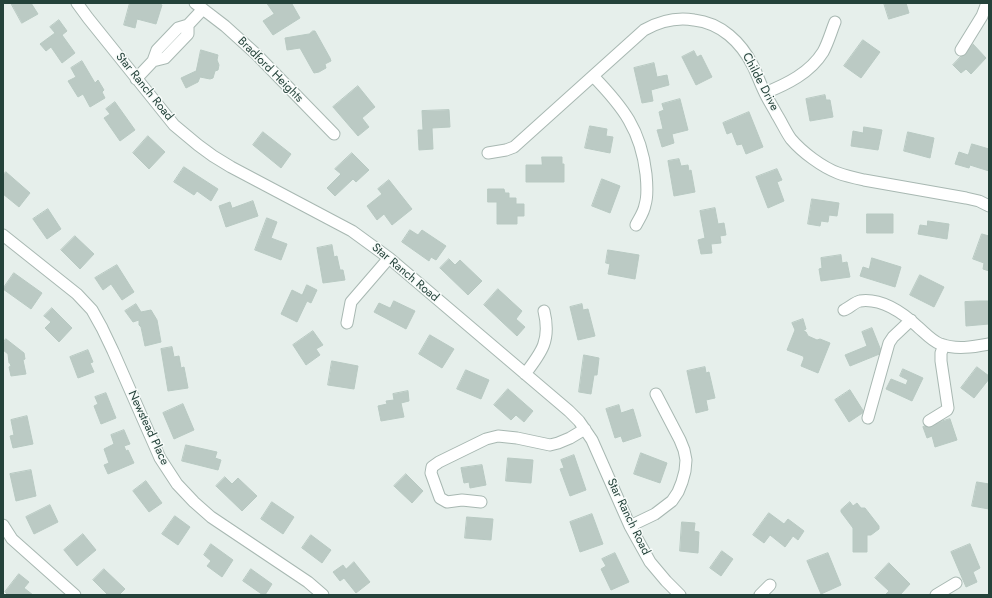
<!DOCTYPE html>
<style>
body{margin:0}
#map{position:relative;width:992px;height:598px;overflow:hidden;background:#e6efeb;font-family:Jost,sans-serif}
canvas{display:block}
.frame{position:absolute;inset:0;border:4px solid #24423a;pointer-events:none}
</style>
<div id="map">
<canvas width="992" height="598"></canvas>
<div class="frame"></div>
</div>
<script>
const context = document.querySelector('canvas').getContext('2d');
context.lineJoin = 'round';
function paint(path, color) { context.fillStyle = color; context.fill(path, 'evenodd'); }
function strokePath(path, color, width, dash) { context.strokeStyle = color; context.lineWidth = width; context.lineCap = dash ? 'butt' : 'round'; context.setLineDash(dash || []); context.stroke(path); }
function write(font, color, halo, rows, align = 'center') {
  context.font = font + ' Jost,sans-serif'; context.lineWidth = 3; context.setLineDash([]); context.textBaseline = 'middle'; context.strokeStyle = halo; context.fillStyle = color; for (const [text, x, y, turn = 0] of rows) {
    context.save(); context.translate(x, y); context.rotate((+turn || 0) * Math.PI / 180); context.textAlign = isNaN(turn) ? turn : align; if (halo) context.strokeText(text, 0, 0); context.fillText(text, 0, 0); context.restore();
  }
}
const building = new Path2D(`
 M11,3H31L38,14L22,23Z
 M130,3H157L162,5L156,24L137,19L135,28L124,25Z
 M267,3H293L292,4L300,18L273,35L263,21L274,14Z
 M884,3H906L909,13L889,19Z
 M59,20L67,31L62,35L75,53L62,63L51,47L46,51L40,44L55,33L50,27Z
 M313,31H315L330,58L331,61L325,64L326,68L319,72L314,73L300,48L287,50L285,38L309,34Z
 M863,40L880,52L861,78L844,66Z
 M973,44L986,58L971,74L966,69L961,73L953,65Z
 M201,50L218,55L217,60L219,65L218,70L215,71L213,78L210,79L200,77L198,82L186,88L181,78L196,71Z
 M694,51L697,57L701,55L712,77L696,85L682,57Z
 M82,61L95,83L98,80L104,90L102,92L105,98L90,107L83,94L78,97L68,81L76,77L71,68Z
 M654,63L657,77L667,75L669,85L651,90L653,101L642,103L634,68Z
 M358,86L375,107L362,118L369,127L358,136L333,107Z
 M825,95L826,100H830L833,117L810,121L806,99Z
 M680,99L688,130L672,134L674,143L662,147L657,130L663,129L659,112L664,110L662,104Z
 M115,102L135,130L120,141L104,118L110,114L106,109Z
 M449,110L450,127L432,128L433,149L419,150L418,130H423L422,111Z
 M749,112L763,147L746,154L742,144L737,145L732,132L727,134L723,123Z
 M590,126L607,129L606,136L613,137L610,153L585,148Z
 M864,127L882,130L878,150L851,146L853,131L863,133Z
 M263,132L291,154L281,168L253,145Z
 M908,132L934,138L930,158L904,151Z
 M148,136L165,152L149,169L133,153Z
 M972,144L989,149V171L970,165L969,168L955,164L959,152L968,155Z
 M352,153L369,170L356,182L353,179L335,196L327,188L341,174L335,169Z
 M542,157H562V164H564V182H526V165H542Z
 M679,159L681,166L688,165L689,171L691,170L695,192L674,196L668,161Z
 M184,167L218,189L211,201L197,191L194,195L174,182Z
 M777,169L782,180L777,182L784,201L768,208L756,177Z
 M6,172L30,193L19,207L3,194V175Z
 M602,179L620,186L610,213L592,206Z
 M389,180L412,209L392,225L384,214L377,220L367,206L382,194L378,189Z
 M488,189H504L505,193H509V198H516V204H524V216H517V224H497V202H488Z
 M812,199L839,203L837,216L829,215L828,222L821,221L820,226L808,224Z
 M253,201L258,216L226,227L219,206L230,202L232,208Z
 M715,208L718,224L724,223L726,235L720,236L721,243L711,244L712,253L701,254L698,240L705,238L700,211Z
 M48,209L61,229L47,239L33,219Z
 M867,214H893V233H867Z
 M267,218L277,222L271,238L287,244L281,260L255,250Z
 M928,221L949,224L947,239L918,234L920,225L927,226Z
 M410,230L418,235L422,230L446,246L436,260L431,257L429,261L402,242Z
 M982,234L989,236V271L983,269L984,263L973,259Z
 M75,236L94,254L80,269L61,250Z
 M332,245L334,257L337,256L340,270H343L345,280L323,283L317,248Z
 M608,250L639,255L635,279L608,274L610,264L606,263Z
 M841,255L842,263L847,262L850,277L821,281L819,269L822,268L821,258Z
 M872,258L901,267L895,287L860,276L863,267L869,269Z
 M449,259L455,265L460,260L482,281L468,295L440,268Z
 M117,265L134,292L122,300L111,284L103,290L95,278Z
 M14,273L42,293L31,309L3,289Z
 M920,275L944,287L934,307L910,295Z
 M307,285L317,290L311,303L307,301L297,322L281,314L292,290L302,295Z
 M498,289L522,311L516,319L525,327L517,336L484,305Z
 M394,301L415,311L406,329L374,312L379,303L390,308Z
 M979,301H989V324L966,326L965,302Z
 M136,304L141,312L151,310L157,320L161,342L145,346L141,327L139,325V320L133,322L125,311Z
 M582,304L583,310L588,309L595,336L578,340L570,307Z
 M52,308L72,328L59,342L45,328L51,322L44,316Z
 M803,319L806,329L803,331L806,332L808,336L817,340L820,339L830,343L818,373L801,366L804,358L803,356L787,350L795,330L792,323Z
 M872,328L882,353L850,366L845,355L867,346L862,332Z
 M313,331L323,345L316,349L320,355L306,365L293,345Z
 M430,335L454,349L442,368L419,354Z
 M6,339L24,353L25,359L23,360L26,374L11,376L9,367L11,366L10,363H9L8,354L3,350V343Z
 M172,347L174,357L179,356L181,368L184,367L188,388L168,391L161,349Z
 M88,350L93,362L90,363L94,372L78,378L70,357Z
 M584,355L599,358L597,375H594L591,394L579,392Z
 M332,361L358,366L354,389L328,385Z
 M705,367L706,373L709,372L715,398L706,400L708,410L696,413L687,371Z
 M977,367L989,376V379L974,398L961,388Z
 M903,369L923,378L912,401L886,389L891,379L906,385L908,380L900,376Z
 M466,370L489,380L481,399L457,389Z
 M508,389L533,411L524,422L516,415L511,420L494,405Z
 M850,390L864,412L849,422L835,400Z
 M408,391L409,401L401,403L404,417L381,421L378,406L387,404L386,401L394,400L393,394Z
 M106,393L116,418L101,424L94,406L98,404L95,397Z
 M183,404L194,430L174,439L163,413Z
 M619,405L621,413L633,409L641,436L623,442L621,436L615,438L606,409Z
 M27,416L33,444L13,448L10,436L14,435L11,420Z
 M950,419L957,440L935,447L932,436L927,438L923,427Z
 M124,430L130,444L124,446L126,451L128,450L134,463L108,474L104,465L109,463L104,449L114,444L111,435Z
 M186,445L217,452L215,458L221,460L218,470L182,461Z
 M641,453L667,463L660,483L634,474Z
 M574,455L586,490L570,496L560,469L564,468L561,460Z
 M508,458L533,460L531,483L506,481Z
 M482,465L486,485L470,488L469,482L464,483L461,468Z
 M31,470L36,496L16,501L10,474Z
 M406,474L423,491L412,503L394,486Z
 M225,477L232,484L238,478L257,496L242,511L216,486Z
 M146,481L162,503L149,512L133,491Z
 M977,482L989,484V509L972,506Z
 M272,502L294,517L283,534L261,519Z
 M850,502L853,506L857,503L861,508H865L879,526V529L871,535H867V552H853V528L841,512V510Z
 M50,505L58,522L34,534L26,517Z
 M769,513L784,524L788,519L804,531L798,540L793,536L785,547L770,535L764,543L753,535Z
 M592,514L603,544L580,552L570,522Z
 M175,516L190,527L178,545L162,534Z
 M467,517L493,519L491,540L465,538Z
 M682,522L695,523L694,531L699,532L698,553L680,551Z
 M83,534L96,550L77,566L64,550Z
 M311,535L331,550L322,563L302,548Z
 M211,544L233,560L222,577L207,566L211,561L204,555Z
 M970,544L980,568L973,572L977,582L966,587L951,552Z
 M722,551L733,559L721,576L710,568Z
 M615,553L629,582L611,590L601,569L606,566L602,559Z
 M828,553L841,585L821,594L807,561Z
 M354,562L370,582L356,593L344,578L340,581L333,572L343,565L346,569Z
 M889,563L910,584L900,595H887L886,594L889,591L875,578Z
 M104,569L125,589L119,595H108L93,580Z
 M251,569L272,584L265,595H263L243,581Z
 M19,574L29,582L24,588L33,595H8L5,592Z`);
const minor = new Path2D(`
 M77,3L88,18L174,125L198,145L213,156L231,167L352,231L389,258L569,411L579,421L592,440L630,526L650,562L666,581L680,595
 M195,3L225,26L256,54L334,134
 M961,50L982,16L987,3
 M153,61L165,58L188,34V25
 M593,76C623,107 641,130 646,174C647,184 648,196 645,205C644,212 639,219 636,225
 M136,79L153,61L157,50L178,28L188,25L203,9
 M765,93C787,84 810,73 823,52C828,43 831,32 835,22
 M488,153L506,150L514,147L644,30C660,21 676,17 694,20C721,23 741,42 753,66C757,74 760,83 764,91C768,100 773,107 777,115C782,123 786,132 791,139C802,152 822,167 838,173C846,176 855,178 864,180L966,198L979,201L989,206
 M3,235L77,294L92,310L102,328L113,351L160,458L177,484L194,502L211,517L308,582L323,595
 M844,310C849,308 855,302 860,301C882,298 903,313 918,327C925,333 932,341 940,344C956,350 973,347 989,344
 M347,323L351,302L389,258
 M525,374C542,352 551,340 544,311
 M868,418L889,343L893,337L911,320
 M929,421L947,410L948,408L941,361V353L944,345
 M481,502L462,500L447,502L440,498L431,473L432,467L439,462L486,439L498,436L517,438L550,445L558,443L570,438L585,429
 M3,525L12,539L75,595
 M630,526L655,514L672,501L678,492L682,482L685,471L686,460L684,450L680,440L656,394
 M760,595L770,585
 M936,595L956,583`);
const streetNames = [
 ["Bradford Heights",270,70,45],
 ["Childe Drive",760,82,62],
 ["Star Ranch Road",144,87,51],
 ["Star Ranch Road",405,273,40],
 ["Newstead Place",148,428,65],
 ["Star Ranch Road",628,517,64]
];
paint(building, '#bbcac4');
strokePath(building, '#b8c9c2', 1);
strokePath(minor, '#a8b8b2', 13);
strokePath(minor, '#fff', 11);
write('12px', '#24423a', '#f7fbf9', streetNames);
</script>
